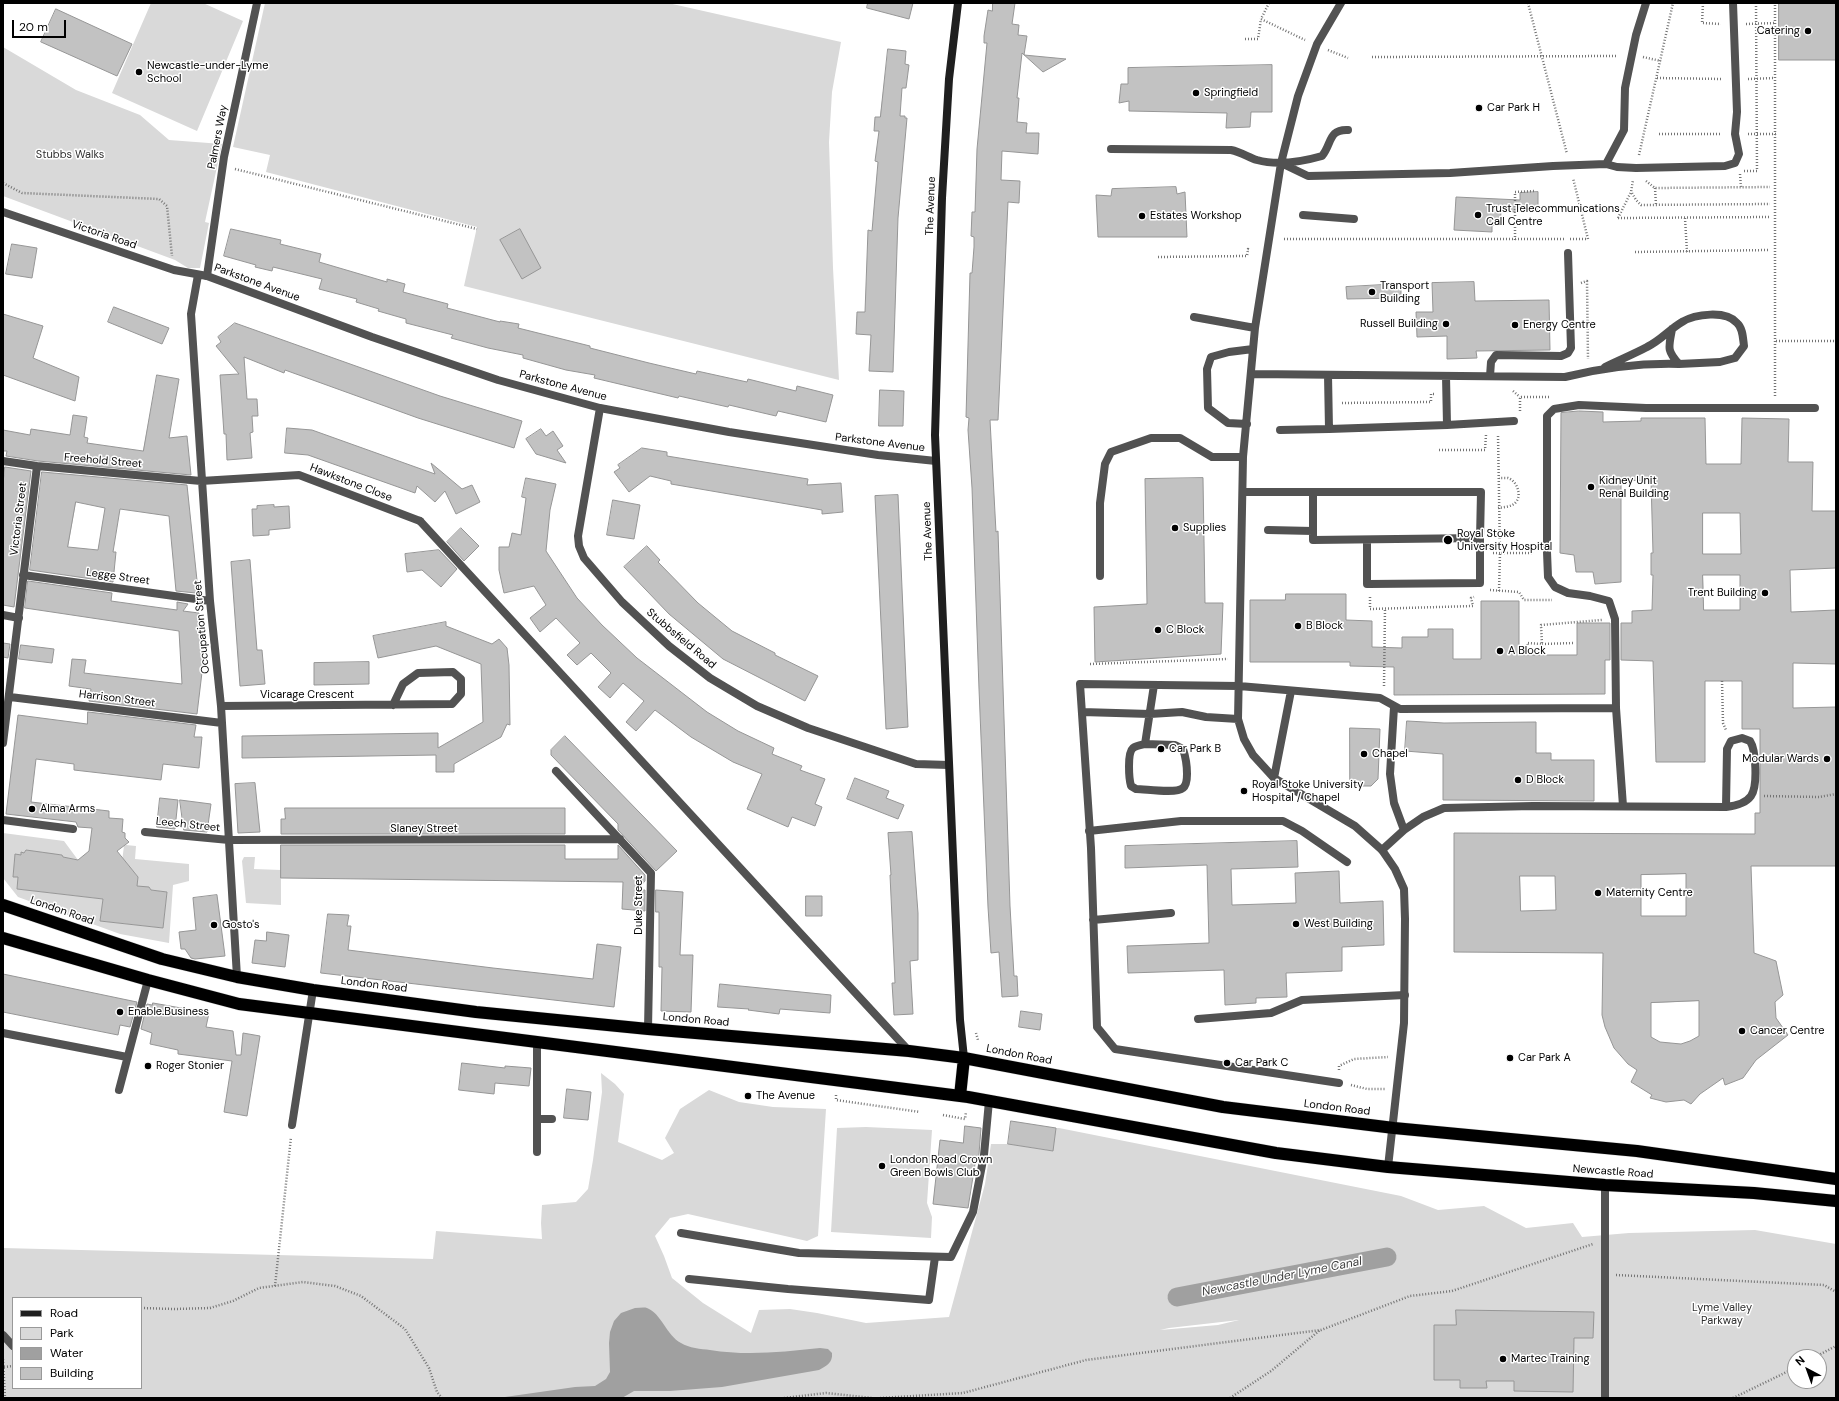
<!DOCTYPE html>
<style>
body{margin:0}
#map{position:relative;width:1839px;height:1401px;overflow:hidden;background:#fff;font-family:"DM Sans",sans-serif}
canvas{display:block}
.frame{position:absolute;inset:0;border:4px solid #000;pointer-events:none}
.legend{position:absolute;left:12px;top:1297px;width:130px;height:92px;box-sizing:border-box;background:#fff;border:1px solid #999;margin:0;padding:5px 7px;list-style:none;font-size:12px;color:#000}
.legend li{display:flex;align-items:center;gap:8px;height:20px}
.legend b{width:20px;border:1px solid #999}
.north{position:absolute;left:1787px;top:1349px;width:40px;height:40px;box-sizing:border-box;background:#fff;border:1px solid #999;border-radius:50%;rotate:319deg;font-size:11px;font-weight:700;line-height:16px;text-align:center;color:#000}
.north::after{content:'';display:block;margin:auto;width:14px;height:18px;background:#000;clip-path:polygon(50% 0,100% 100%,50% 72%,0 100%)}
.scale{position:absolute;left:12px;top:20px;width:54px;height:18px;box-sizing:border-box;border:2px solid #000;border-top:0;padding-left:5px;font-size:12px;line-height:14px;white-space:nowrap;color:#000;-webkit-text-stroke:3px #fff;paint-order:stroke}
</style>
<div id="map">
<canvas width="1839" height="1401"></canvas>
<div class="frame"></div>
<ul class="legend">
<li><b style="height:5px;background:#1f1f1f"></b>Road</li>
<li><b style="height:11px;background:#d9d9d9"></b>Park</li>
<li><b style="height:11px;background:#a0a0a0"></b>Water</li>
<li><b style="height:11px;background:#c2c2c2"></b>Building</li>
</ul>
<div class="north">N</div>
<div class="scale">20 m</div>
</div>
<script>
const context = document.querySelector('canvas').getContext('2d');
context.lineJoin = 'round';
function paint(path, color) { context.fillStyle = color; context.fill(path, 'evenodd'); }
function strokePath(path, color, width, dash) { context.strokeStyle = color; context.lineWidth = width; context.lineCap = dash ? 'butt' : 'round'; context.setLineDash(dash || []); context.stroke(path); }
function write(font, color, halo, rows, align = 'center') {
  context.font = font + ' "DM Sans",sans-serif'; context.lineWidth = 3; context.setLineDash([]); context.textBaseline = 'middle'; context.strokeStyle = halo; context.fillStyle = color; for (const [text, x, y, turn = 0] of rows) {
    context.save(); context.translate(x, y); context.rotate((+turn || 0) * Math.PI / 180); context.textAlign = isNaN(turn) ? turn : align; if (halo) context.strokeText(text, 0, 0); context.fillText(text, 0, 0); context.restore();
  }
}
const green = new Path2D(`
 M151,3H203L243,21L197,131L112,93Z
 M265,3H668L841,42L832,92L829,142L833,268L839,380L464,286L477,227L266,172L270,155L233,147Z
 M3,47L76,90L140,115L169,140L222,144L205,222L209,223L200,268H188L175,260L3,196Z
 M3,833L64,841L78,860L63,857L62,855L59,854L56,856L46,855L45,852H42L40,855L26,850L24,853H21V855H15L13,877H18L17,889L103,899L100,921L163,928L167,892L151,890L149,887H146L143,890L131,885L137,884L138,877L124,860L122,861L124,846L126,845L136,846L135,859L189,864V881L173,885L169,943L120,934L18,897L3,878Z
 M244,857H255L254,869L281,870V905L246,903L242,861Z
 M601,1073L615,1084L624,1094L618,1142L662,1160L674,1153L665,1138L680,1109L709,1090L739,1102L773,1107L826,1109L818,1236L807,1241L688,1214L670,1218L655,1236L664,1256L672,1278L703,1303L751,1333L759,1310L790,1309L817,1313L866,1323L949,1317L985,1184L991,1144H1008L1052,1151L1056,1128H1059L1401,1196L1438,1210L1484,1206L1526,1228L1573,1223L1582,1237L1629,1233L1755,1230L1836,1244V1398H3V1248L433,1259L436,1231L542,1239L541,1223L542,1205L576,1202L588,1189L593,1160L602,1092ZM13,1298H141V1388H13ZM1239,1320L1218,1325L1160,1330L1169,1328ZM1795,1357H1819V1381H1795Z
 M866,1127L932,1130L927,1203L932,1217L931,1238L831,1232L837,1128Z`);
const water = new Path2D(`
 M635,1308C639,1308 644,1307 647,1308C661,1313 667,1336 681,1343C689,1348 701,1349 710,1350C747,1356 783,1352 820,1348L828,1349L832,1353C833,1363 826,1366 819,1370L722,1387L670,1391H634L622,1398H498L575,1387L595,1386L606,1379L610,1372L609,1343L610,1332L614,1321L621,1313Z`);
const canal = new Path2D(`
 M1177,1297L1387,1257`);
const building = new Path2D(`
 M868,3H913L909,19L867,8Z
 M993,3H1015L1012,24L1019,25L1018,35L1027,36L1024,55L1066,59L1043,72L1022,53L1017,98H1019L1017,122L1027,123L1026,133H1039L1038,154L1002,151L1001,180L1020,181L1019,203L1008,202L998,420H990L996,532L998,531L1010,906L1014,976H1017L1018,996L1002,997L999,952L991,953L988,907L979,689L972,488L968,430L969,418L966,417L970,273H972L974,247V237L971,236L972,212H975L977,149L987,43H984V36L988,10L992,11Z
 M1779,3H1836V60H1779Z
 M56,9L132,44L117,76L41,42Z
 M888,49L906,51L905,64L909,65L906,88H902L900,116H905V118H907L898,218L893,372L869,371L871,335L856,334L857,312H865L868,230L872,231L878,162L875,161L879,131H874L875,117H880Z
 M1272,65V112H1251L1250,127L1226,128L1227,113L1129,111V101L1119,103L1121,84H1128V68Z
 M1176,187L1177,194L1185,192L1187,237H1098L1096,195L1111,196L1112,189Z
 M1538,192V211L1501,212L1500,225H1492V232L1454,230L1456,197L1520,200V193Z
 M231,229L281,240L280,244L321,254L319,262L387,282V279L405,284L403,292L448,304L447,308L500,322V321L519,324L518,328L590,346V348L649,363L696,374L697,371L747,382L748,379L796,391L797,386L833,395L826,422L778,411L776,416L729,405L728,407L679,396L678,398L594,378L595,375L566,370L523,358V355L488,348L451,338L453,335L406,323V319L378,311L379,309L356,302L357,299L319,289L322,279L273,267L272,271L255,267L256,265L224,256Z
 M520,229L541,268L522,279L500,240Z
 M12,244L37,248L32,278L6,274Z
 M1474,282L1475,301L1549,300L1550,350L1476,351L1477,358L1447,359V336L1417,337L1416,312H1433L1432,283Z
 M1401,284V298L1347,299L1346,287Z
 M114,307L169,328L162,344L108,322Z
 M3,314L43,326L33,358L79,377L75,401L3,375Z
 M235,323L440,396L522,421L514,448L418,418L285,370L284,373L244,357L247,399H257L258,416H252L253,432L250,433L252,458L227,460L226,434H224L220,375L239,374L216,346L221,342L218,337Z
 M157,375L179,379L169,438L187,436L191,475L38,461L6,456L7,451H3V430L30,435L31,429L70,435L73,415L87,417L84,437L88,438L87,443L143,451Z
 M880,390L904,391L903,426H879Z
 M1579,411L1603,412V422L1641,421V418H1705L1706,464H1741L1742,418L1789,419L1788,462H1813L1812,511H1836V568L1790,570L1791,612L1836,610V664L1793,663V708L1836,707V866H1751L1754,953L1776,961L1783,995L1775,1002L1776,1018L1788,1035L1756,1060L1743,1078L1725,1085L1723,1078L1700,1094L1691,1104L1684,1100L1666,1102L1650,1098L1652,1095L1631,1082L1637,1070L1628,1064L1614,1048L1605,1027L1602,1015L1603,953L1454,952V833L1755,834V813H1760V729H1742V681H1705V762H1656L1653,661L1621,660V623H1632V611L1652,610L1653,575H1651V553H1653L1651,480L1621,481V582L1595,584L1593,572H1576L1574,555L1560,553L1561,413ZM1703,513H1740L1741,554H1703ZM1703,575H1740V610H1704ZM1686,874V916H1641V875ZM1520,876H1555L1556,910L1521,911ZM1699,1001V1036L1690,1041L1681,1044L1660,1042L1651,1037V1003Z
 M287,428L312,430L435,474L431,463L462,489L472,485L480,502L456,514L445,491L435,502L417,486L415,493L308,455L285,453Z
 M541,429L546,436L553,431L563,446L557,450L566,463L536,454L526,439Z
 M642,448L667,452V456L808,479L807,485L841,483L843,512L822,514V510L671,484V481L650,476L629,492L614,472L620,468L618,465Z
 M5,467L31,471L14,607L3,605V484Z
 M42,472L187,485L198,590L196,593L176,591L169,516L120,509L113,552H116L113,582L30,570ZM76,502L105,508L98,550L68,547Z
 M526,478L556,484L550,510L546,551L577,598L602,625L637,658L707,712L738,731L774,748L772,754L802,766L800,770L825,779L815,804L822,807L815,826L792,817L788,827L747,809L762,774L733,762L691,737L655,710L636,731L626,722L644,701L623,683L610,698L598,687L611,673L591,653L577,665L567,655L580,643L556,618L540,632L530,618L546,605L534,586L504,593L499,570V547H509L512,533L521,535L526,498L522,497Z
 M1203,478L1205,603H1223L1221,654L1095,662L1094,607L1147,604L1145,479Z
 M898,495L908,727L886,729L875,496Z
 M613,500L640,505L634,539L607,535Z
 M274,505V507L289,506L290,528L269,530V535L253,536L252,509H257V506Z
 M461,528L479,546L464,561L447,542Z
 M647,546L660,560L658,562L698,603L732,631L775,653V655L818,676L805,701L723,659L669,614L624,567Z
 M439,550L457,569L441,587L422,570L407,572L405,554Z
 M250,560L257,650H262L265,684L240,686L231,562Z
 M28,581L112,593L111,601L140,605L177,610V602L188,604L183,611L199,613L200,622L203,664L197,714L89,701L91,689L69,686L72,659L86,660L84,673L182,684L179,631L25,608Z
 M1286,594H1346V620L1372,621V647L1402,648V637H1428V629H1453V659H1481V601H1519V655H1577V623H1610V660H1605V694L1394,695V667L1350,666V662H1250V600H1285Z
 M446,622V626L492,644L499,639L507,648L509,665L510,725L507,724L501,737L454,764V772H436V755L242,758V736L438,733V748L483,722L481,664L436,646L378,658L373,636Z
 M3,643L10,644L8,658L3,657Z
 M21,645L54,649L52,663L19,659Z
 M369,662V684L314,685V663Z
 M88,712L196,725L194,737H202L199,768L163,764L161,780L74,770V764L36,759L31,802L109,811V818L123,819L122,832L125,833V838L129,842L117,851L138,877L137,886L149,887L151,890L167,892L163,928L100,921L103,899L17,889L18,877H13L15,854L21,855V852L24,853L26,850L62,855L63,857L78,860L89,851L92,828L78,827L76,822L6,814L18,715L87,724Z
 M1407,721L1444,723L1536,722V753H1551V760H1594V801L1443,800V754L1405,751Z
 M1350,728L1380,729L1378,779L1371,786H1355L1350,780Z
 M565,736L677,851L656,871L618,830V824L551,755V750Z
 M855,778L889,791L886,798L904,805L898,819L847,799Z
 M255,783L260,832L238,833L235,784Z
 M160,798L178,800L175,829L157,827Z
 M180,800L211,804L207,832L184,830Z
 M285,808H565V834H281V819H285Z
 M912,832L918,913V960L910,961L913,1014L894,1015L892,983H895L890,875H891L888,833Z
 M1297,841L1298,867L1231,869L1232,905L1296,903L1295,873L1339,871L1340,903L1383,901L1384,945L1342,947V971L1286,973L1287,997L1256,998V1003L1225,1005L1224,970L1128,973L1127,946L1209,943L1207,865L1125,868V846Z
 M281,845H565V859H618V845L645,875V881L637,890H645V911L622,909L623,882L281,878Z
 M656,890L683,892L680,955H693L691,1012L661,1011L662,967H659V912H656Z
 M217,895L225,956L195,959L191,958L185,949H181L179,932L196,930L193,898Z
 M806,896H822V916H806Z
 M328,914L349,915L347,926H351L348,950L493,968L593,979L597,944L621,947L614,1007L321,973Z
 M267,932L289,935L285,967L252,963L255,940L266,941Z
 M3,974L137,1002L130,1027L120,1025L118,1035L3,1012Z
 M720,984L831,995L830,1013L780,1009L779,1014L748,1010L749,1009L718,1007Z
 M153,1003L209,1013L206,1027L233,1031L236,1055H241L243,1033L260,1036L247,1116L224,1112L232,1061L178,1054V1050L150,1044L152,1033L141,1029L147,1004L152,1005Z
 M1021,1011L1042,1014L1040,1030L1019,1027Z
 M462,1063L505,1068V1066L531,1068L529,1086L495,1083L494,1094L459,1090Z
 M567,1089L591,1092L588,1120L564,1118Z
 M1011,1121L1056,1128L1053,1151L1008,1144Z
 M965,1126L981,1128L979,1154L978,1158H976L968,1208L933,1204L940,1140L963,1143Z
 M1456,1310L1594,1312L1593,1338H1574L1573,1392L1514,1391V1381H1486L1487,1388H1460V1380H1434V1325H1456Z`);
const path = new Path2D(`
 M1269,3L1261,19L1305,40
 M1528,3L1567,154
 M1703,3L1702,23L1721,24
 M1746,24L1775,23
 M1245,39H1258L1261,19
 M1328,50L1348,58
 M1372,57L1618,56
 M1643,57L1661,61
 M1657,78L1723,79
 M1748,79L1775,78
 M1659,134H1722
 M1748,134H1776
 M1639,155L1673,3
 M235,169L477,229
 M1744,171H1757L1756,3
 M1740,174L1741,187
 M1646,181L1655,188L1770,187
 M3,183L22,193L159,199L167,206L172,256
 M1655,188L1656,205
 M1632,193L1636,200L1641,205L1770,204
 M1618,218L1631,192L1633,180
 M1618,218L1770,217
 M1685,218L1687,252
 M1284,239H1565
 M1570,239H1588L1573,178
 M1515,240V192L1535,191
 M1635,252L1768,250
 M1158,257L1247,256L1248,249L1250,250
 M1581,283L1587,281L1588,359
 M1776,341H1835
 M1513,391L1520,397
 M1775,396V3
 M1342,403L1431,402V394H1434
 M1520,411V397H1549
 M1439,450H1485L1486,435
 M1498,508C1504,507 1512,507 1516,502C1522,495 1517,481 1508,478C1505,478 1502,478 1499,478
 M1493,553H1500L1498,435
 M1490,590L1519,592L1524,600H1552
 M1499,591L1500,553H1534
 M1370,597V609L1473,606L1471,598L1474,597
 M1542,644L1574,643
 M1528,651L1527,643L1542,644L1541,625L1602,620
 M1090,664L1228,659
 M1722,681L1723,723L1726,730
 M1384,686L1385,608
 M1764,796L1819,797L1836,794
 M976,1033L978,1040
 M1339,1070V1066L1354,1059L1388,1057
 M1351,1085L1367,1089H1385
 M836,1095V1100L920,1112
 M943,1115L965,1119L966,1112
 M1616,1275L1824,1285L1836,1292
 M275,1286L291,1137
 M141,1308L174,1309L210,1308L233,1301L259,1288L303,1282L335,1286L361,1296L405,1329L429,1368L437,1392L442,1398
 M1815,1357L1836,1346
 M3,1359L5,1398
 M4,1367L13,1366
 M784,1398L826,1393L872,1398
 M880,1398L963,1393L1086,1360L1321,1330L1410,1296L1452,1291L1593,1244
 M1230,1398L1271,1371L1320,1330
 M1733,1398L1795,1368`);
const lane = new Path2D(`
 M1341,3L1317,44L1298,96L1281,163L1255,328L1243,457L1238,719L1244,739L1253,755L1274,778L1355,826L1382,850L1404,830L1423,817L1444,808L1533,806L1726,807C1735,806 1746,803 1751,796C1758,786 1756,750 1750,741L1742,738L1731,741L1727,749L1726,807
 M1111,149L1231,150C1241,152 1248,157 1257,160C1278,166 1301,162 1322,156C1332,144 1328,129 1348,130
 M1281,163L1308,176L1450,173L1553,166L1606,164L1617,167L1636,168L1725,166L1735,163L1739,154L1735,134L1737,112L1733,3
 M1606,164L1624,130L1625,88L1636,35L1646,3
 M1303,215L1354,219
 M207,276L224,157L257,3
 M1194,317L1255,328
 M1605,367C1619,360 1634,354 1647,347C1660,341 1670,329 1682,322C1695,314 1726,310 1737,323C1743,328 1743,339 1744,346L1735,358L1720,362L1679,364C1666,350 1669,347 1672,329
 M1251,374L1565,377C1602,368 1642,363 1679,364
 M1328,375L1329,429L1447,425L1446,376
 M1490,376L1491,362L1496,355L1561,356L1568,353L1571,348L1568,253
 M1247,424L1228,423L1208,408L1207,369L1211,357L1229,352L1253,349
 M1447,425L1514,421
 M1280,430L1329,429
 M1243,492H1481L1480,538L1313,540V492
 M420,521L909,1051
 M1268,530L1313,531
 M1367,540V584H1369L1480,583V538
 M1100,576V503L1105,464L1111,452L1151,438H1180L1212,457H1243
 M1394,707L1390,774L1394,803L1404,830
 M1082,712L1150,714L1182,712L1206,717L1238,719
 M1145,744L1175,745L1183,749C1186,758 1187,765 1187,774C1187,778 1187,785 1183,788C1176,794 1146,789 1136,789L1131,786C1129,779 1127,753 1133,748C1136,746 1141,745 1145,744Z
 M1145,744L1154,685
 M1274,778L1291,691
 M1623,806L1616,708L1615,619L1609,601L1590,596L1568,593L1555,587L1548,577L1547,552V416L1554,409L1579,405L1646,408H1815
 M1089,831L1181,821H1283L1302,831L1347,862
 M1093,920L1171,913
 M1198,1019L1271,1013L1302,1000L1405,995
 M3,1033L127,1057
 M1339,1083L1115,1049L1097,1027L1091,848L1080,684L1239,686L1380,698L1400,709L1616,708
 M119,1090L148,980
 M537,1119H552
 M292,1125L313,990
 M537,1152V1042
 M1605,1185V1398
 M681,1233L799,1253L951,1257L973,1212L984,1155L989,1101
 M689,1279L788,1289L929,1300L935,1257
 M3,1335L13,1346`);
const street = new Path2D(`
 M3,212L174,270L207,276L372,337L498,380L600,408L729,432L878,455L936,461
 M198,275L191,314L210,601L221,706L237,977
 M600,408L578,536L579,546L584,558L622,602L669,646L710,678L757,706L808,728L916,764L949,765
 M3,461L37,466L201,481L299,475L420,521
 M23,575L210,601
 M3,615L19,618
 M10,697L222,723
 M221,706L452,704L461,694V679L453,672L418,673L403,684L393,705
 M3,743L37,466
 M556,771L651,873L648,1029
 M3,820L73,829
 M145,832L229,840L620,839
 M1382,850L1395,869L1404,889L1405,919L1404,1023L1388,1167`);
const secondary = new Path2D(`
 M958,3L949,79L942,198L935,435L960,1020L964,1058`);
const highway = new Path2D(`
 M3,905L162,959L237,977L313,990L476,1012L648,1029L909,1051L964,1058L1223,1107L1394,1128L1637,1151L1836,1179
 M3,938L148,980L239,1004L968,1097L1276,1153L1388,1167L1605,1185L1754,1193L1836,1201
 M960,1096L964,1058`);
const markers = [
 [1808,31,4,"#000"],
 [139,72,4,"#000"],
 [1196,93,4,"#000"],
 [1479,108,4,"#000"],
 [1478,215,4,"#000"],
 [1142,216,4,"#000"],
 [1372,292,4,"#000"],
 [1446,324,4,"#000"],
 [1515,325,4,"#000"],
 [1591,487,4,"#000"],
 [1175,528,4,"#000"],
 [1448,540,5,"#000"],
 [1765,593,4,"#000"],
 [1298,626,4,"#000"],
 [1158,630,4,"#000"],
 [1500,651,4,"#000"],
 [1161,749,4,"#000"],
 [1364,754,4,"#000"],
 [1827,759,4,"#000"],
 [1518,780,4,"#000"],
 [1244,791,4,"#000"],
 [32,809,4,"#000"],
 [1598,893,4,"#000"],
 [1296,924,4,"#000"],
 [214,925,4,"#000"],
 [120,1012,4,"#000"],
 [1742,1031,4,"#000"],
 [1510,1058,4,"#000"],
 [1227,1063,4,"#000"],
 [148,1066,4,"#000"],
 [748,1096,4,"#000"],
 [882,1166,4,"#000"],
 [1503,1359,4,"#000"]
];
const poiNames = [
 ["Catering",1800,31,"right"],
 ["Newcastle-under-Lyme",147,66],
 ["School",147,79],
 ["Springfield",1204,93],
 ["Car Park H",1487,108],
 ["Trust Telecommunications",1486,209],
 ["Call Centre",1486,222],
 ["Estates Workshop",1150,216],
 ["Transport",1380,286],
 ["Building",1380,299],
 ["Russell Building",1438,324,"right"],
 ["Energy Centre",1523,325],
 ["Kidney Unit",1599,481],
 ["Renal Building",1599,494],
 ["Supplies",1183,528],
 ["Royal Stoke",1457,534],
 ["University Hospital",1457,547],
 ["Trent Building",1757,593,"right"],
 ["B Block",1306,626],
 ["C Block",1166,630],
 ["A Block",1508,651],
 ["Car Park B",1169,749],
 ["Chapel",1372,754],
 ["Modular Wards",1819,759,"right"],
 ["D Block",1526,780],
 ["Royal Stoke University",1252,785],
 ["Hospital / Chapel",1252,798],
 ["Alma Arms",40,809],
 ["Maternity Centre",1606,893],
 ["West Building",1304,924],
 ["Gosto's",222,925],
 ["Enable.Business",128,1012],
 ["Cancer Centre",1750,1031],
 ["Car Park A",1518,1058],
 ["Car Park C",1235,1063],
 ["Roger Stonier",156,1066],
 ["The Avenue",756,1096],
 ["London Road Crown",890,1160],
 ["Green Bowls Club",890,1173],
 ["Martec Training",1511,1359]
];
const streetNames = [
 ["Palmers Way",218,137,-79],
 ["The Avenue",931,206,-88],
 ["Victoria Road",104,235,19],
 ["Parkstone Avenue",257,283,20],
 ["Parkstone Avenue",563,386,15],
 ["Parkstone Avenue",880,443,7],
 ["Freehold Street",103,461,5],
 ["Hawkstone Close",351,483,21],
 ["Victoria Street",19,519,-83],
 ["The Avenue",928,531,-92],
 ["Legge Street",118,577,8],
 ["Occupation Street",202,627,-95],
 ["Stubbsfield Road",681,639,40],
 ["Vicarage Crescent",307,695],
 ["Harrison Street",117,699,7],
 ["Leech Street",188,825,6],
 ["Slaney Street",424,829],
 ["Duke Street",639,905,-90],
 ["London Road",62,911,19],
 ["London Road",374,985,7],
 ["London Road",696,1020,5],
 ["London Road",1019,1055,11],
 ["London Road",1337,1108,7],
 ["Newcastle Road",1613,1172,4]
];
const parkNames = [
 ["Stubbs Walks",70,155],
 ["Lyme Valley",1722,1308],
 ["Parkway",1722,1321]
];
const waterNames = [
 ["Newcastle Under Lyme Canal",1282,1277,-11]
];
paint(green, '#d9d9d9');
paint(water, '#a0a0a0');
strokePath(canal, '#a0a0a0', 19);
paint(building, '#c2c2c2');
strokePath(building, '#969696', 1);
strokePath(highway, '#dbdbdb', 13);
strokePath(path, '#747474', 2.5, [1, 2]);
strokePath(lane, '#525252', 8);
strokePath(street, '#525252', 8);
strokePath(secondary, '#1f1f1f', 8);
strokePath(highway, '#000', 12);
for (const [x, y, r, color] of markers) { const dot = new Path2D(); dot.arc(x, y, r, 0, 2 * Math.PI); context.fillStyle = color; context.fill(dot); strokePath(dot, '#fff', 1.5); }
write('11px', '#000', '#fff', poiNames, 'left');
write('11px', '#000', '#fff', streetNames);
write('11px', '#303030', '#fff', parkNames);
write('italic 12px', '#414141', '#fff', waterNames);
</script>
